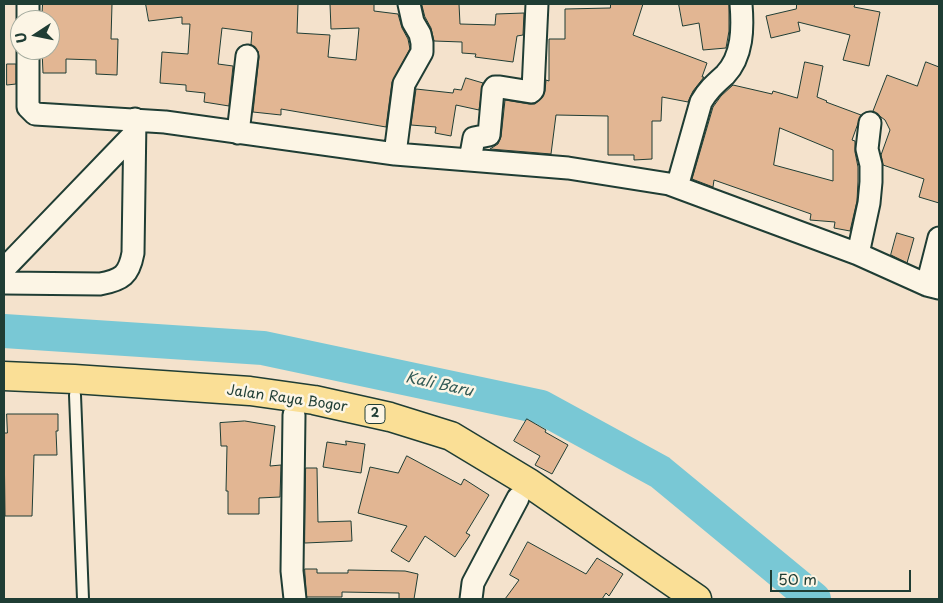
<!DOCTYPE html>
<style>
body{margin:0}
#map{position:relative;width:943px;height:603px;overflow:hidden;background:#f4e2cc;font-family:"Playpen Sans",sans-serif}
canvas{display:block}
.frame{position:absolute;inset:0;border:5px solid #1f3d34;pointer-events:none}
.north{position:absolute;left:10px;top:10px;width:50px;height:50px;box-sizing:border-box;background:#fcf5e5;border:1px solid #a4ab9e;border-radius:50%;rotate:259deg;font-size:14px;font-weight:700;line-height:20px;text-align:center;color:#1f3d34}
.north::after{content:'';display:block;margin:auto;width:18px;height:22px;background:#1f3d34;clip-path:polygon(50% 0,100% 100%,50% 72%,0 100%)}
.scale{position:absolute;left:770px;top:570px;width:141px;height:22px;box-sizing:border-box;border:2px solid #1f3d34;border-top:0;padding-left:6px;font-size:15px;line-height:18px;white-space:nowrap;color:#1f3d34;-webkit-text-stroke:4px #fcf5e5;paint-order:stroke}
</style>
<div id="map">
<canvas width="943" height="603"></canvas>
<div class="frame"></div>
<div class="north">U</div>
<div class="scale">50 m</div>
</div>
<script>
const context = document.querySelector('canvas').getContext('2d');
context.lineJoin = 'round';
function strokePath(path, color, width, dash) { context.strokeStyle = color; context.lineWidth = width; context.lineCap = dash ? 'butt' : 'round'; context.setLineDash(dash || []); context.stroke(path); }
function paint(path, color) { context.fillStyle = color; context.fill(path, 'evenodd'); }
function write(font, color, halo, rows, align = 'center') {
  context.font = font + ' "Playpen Sans",sans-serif'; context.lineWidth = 5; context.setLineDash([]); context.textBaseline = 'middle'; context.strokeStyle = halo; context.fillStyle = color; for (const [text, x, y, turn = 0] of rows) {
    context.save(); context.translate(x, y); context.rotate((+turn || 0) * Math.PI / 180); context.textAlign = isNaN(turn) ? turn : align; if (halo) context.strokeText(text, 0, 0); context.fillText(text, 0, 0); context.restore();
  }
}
const river = new Path2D(`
 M4,331L263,348L541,407L660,472L814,599`);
const building = new Path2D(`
 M43,4H112L111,39H118L117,75L96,74V60L66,59V73H43L42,50H50V20H42Z
 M146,4H298L297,33L330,35L328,57L356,60L359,28L331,29L330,4H374V11L398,14L402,28L408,39L410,49L392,82L386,127L281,109V115L253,112L259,57L258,51L251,44L252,32L222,28L218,64L233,66L229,106L204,102L205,93L186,91V85L160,83L162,52L188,54L190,24H182V17L149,21Z
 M422,4H459L460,24L495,25L496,14L524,13L523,35L517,36L513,62L475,57L476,54L462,53V42L434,41L431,28L425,17Z
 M611,4H643L633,35L707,63L702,77H704L693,91L688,102L662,97L661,121H652V159L634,160V155H608V116L556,115L551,154L490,149L498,144L501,137L505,100L529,104H535L542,98L545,91L546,80L549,81V39H565V9L610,8Z
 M679,4H729V31L726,48L703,50L699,23L683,26Z
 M797,4H855L854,7L880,12L869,66L843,60L850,35L798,22L800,31L771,38L766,16L796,9Z
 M805,62L823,66L817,97L827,101L826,102L861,115L852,140L855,141V152L858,167V181L857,201L850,231L834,228L835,222L810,220L811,214L714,180L713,187L692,179L713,107L721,96L733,85L772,94L773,91L797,98ZM780,128L833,150V181L774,165Z
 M926,62L939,67V203L919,197L924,179L883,165L881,155L890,130L885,120L873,111L887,75L917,86Z
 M7,64H16V84L7,85Z
 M466,78L483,83L479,110L456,105L451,136L435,133L436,127L411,125L416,89L453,93L454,89L461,90Z
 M897,233L914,238L907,263L891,255Z
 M7,414H58V431H56L57,455H34L32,516H5L4,433H7Z
 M527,419L546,430L545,432L568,445L552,474L535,465L540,456L514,441Z
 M245,421L275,426L270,466L281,465L280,497L259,498V514H228V491H226L227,446H221L220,423Z
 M346,441L365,444L361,473L323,467L327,442L346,445Z
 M407,456L461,485L464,479L489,495L466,533L470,535L455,557L425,536L409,562L391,551L407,526L358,513L370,467L398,473Z
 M306,468H317L318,522L351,521L352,541L305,543Z
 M528,542L586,574L597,558L623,574L609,596L606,593L602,599H505L519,580L510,575Z
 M305,569H317V573H348V570L405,571L418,574L414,599H399V593L342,592V597H307Z`);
const service = new Path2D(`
 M75,395L83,599`);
const minor = new Path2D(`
 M28,20V4
 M28,50V107L35,114L165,122L395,154L568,168L669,184L858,254L927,285L939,288
 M238,133L247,56
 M395,154L404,84L422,52V43L420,34L413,22L409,4
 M470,160L474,138L489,135L493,90L495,87H500L531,92L533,90L537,4
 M677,187L701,102C708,90 715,84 725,75C743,56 743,28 741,4
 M858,254L869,203L871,182V165L867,149L870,123
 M4,269L134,134
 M4,283L100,284C122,280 129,275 133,253L135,119
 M927,285L939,238
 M294,415L292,571L295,599
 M471,599L473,583L518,498`);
const trunk = new Path2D(`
 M4,376L74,379L250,391L314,400L390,417L451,436L529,483L697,599`);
const shields = [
 [375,414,20]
];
const shieldNames = [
 ["2",375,414]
];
const streetNames = [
 ["Jalan Raya Bogor",287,399,8]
];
const waterNames = [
 ["Kali Baru",439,385,12]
];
strokePath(river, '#79c8d5', 34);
paint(building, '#e2b693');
strokePath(building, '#1f3d34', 1);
strokePath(service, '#1f3d34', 14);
strokePath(minor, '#1f3d34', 25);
strokePath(trunk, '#1f3d34', 31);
strokePath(service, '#fcf5e5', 10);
strokePath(minor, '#fcf5e5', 21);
strokePath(trunk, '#fadf96', 28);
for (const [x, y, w] of shields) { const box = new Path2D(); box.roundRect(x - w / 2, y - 9.5, w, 19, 4); context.fillStyle = '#fcf5e5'; context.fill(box); strokePath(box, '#1f3d34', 1); }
write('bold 12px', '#1f3d34', null, shieldNames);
write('14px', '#1f3d34', '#fcf5e5', streetNames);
write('italic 15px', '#315954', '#fcf5e5', waterNames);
</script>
